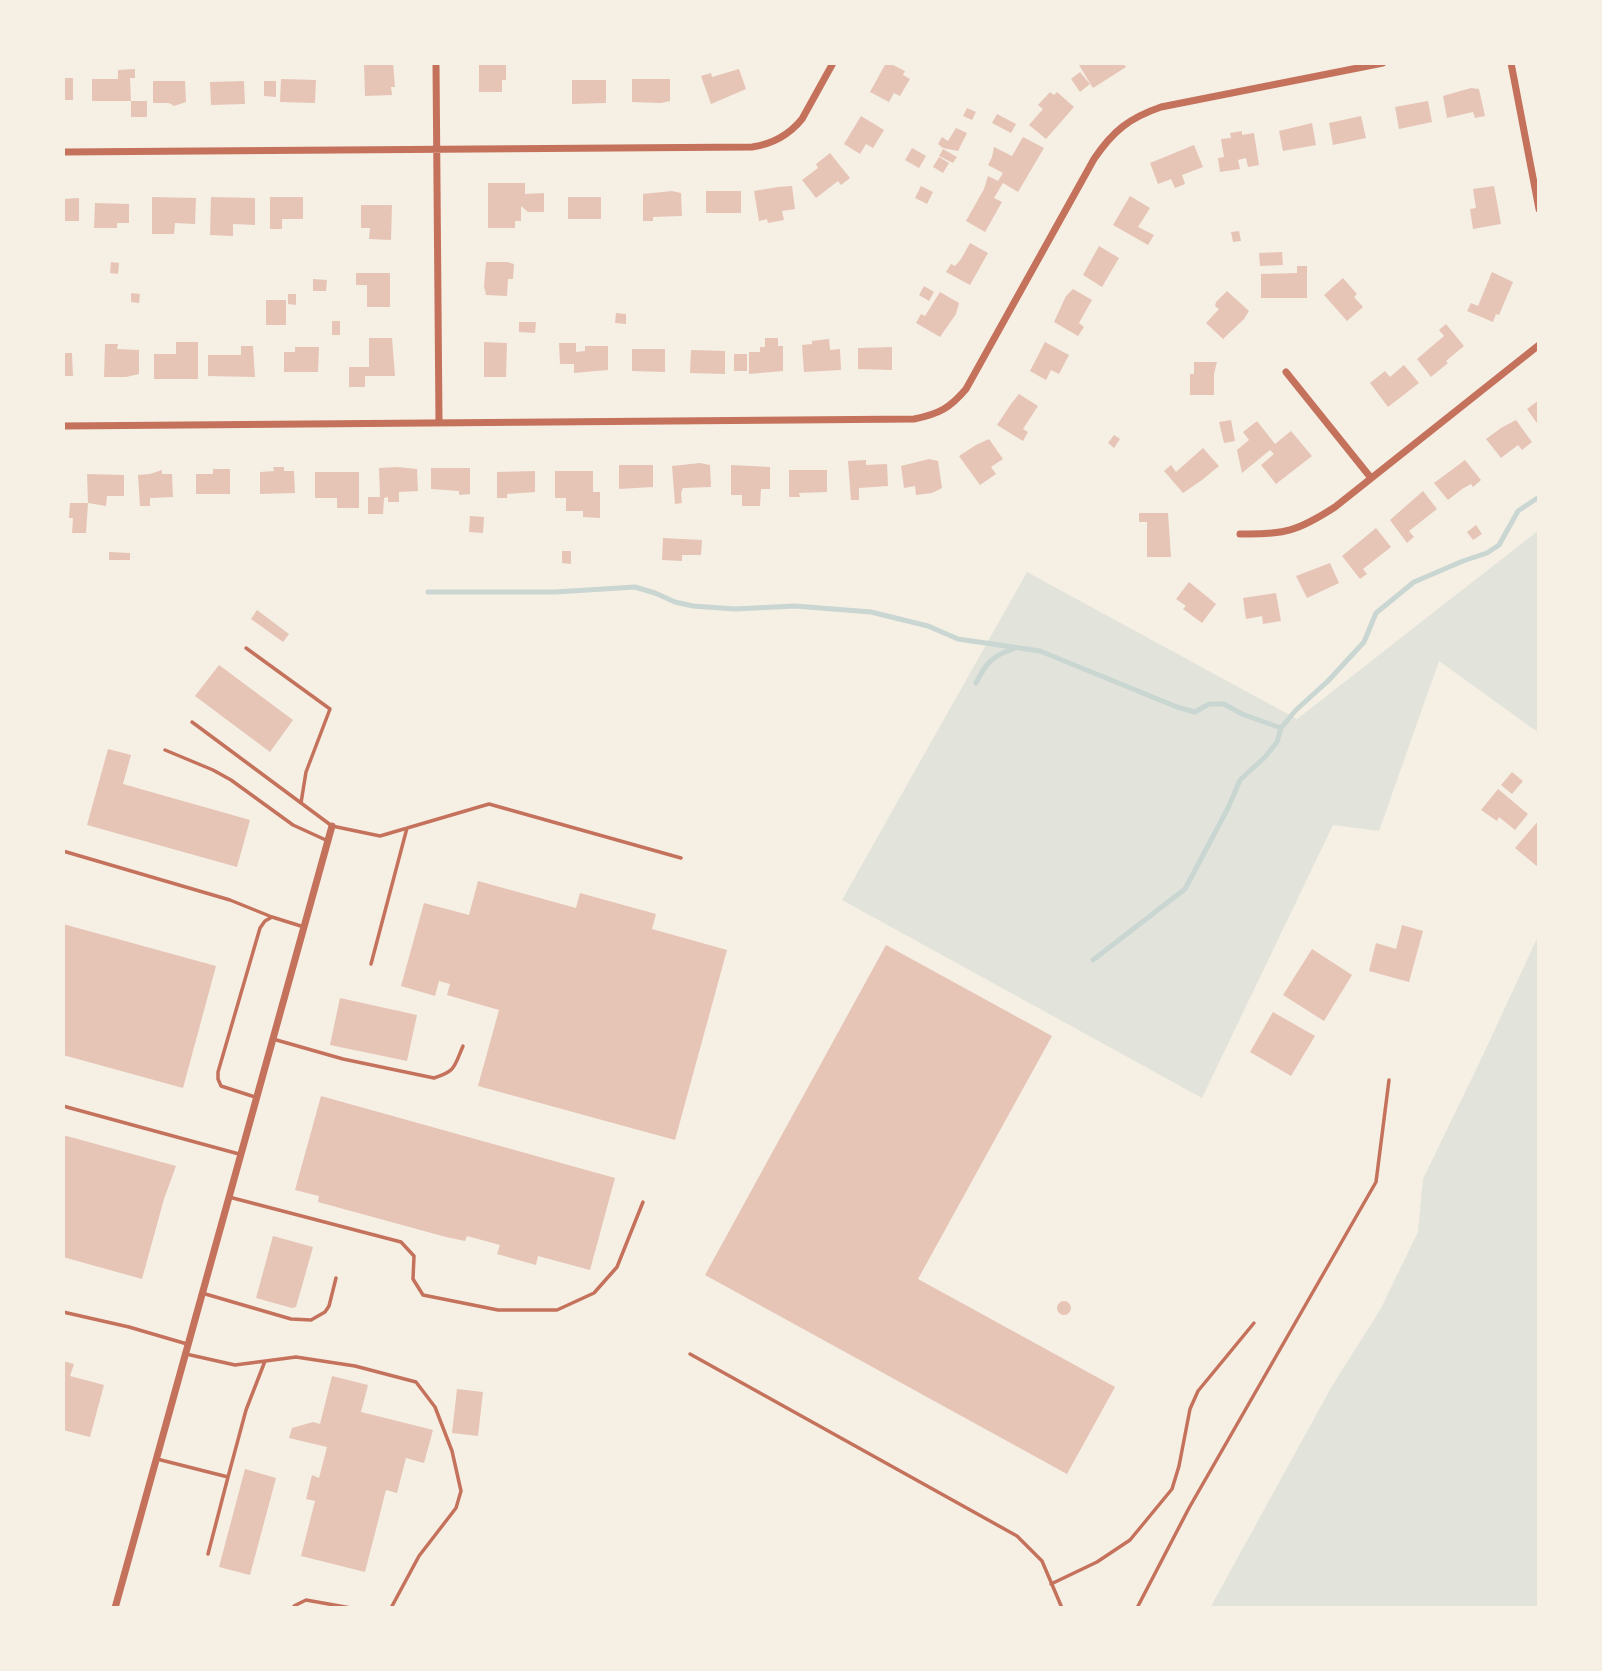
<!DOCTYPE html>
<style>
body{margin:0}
#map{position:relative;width:1602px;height:1671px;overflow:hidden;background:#f6efe4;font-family:Merriweather,serif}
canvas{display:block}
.frame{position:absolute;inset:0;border:65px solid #f6efe4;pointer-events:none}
</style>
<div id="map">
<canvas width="1602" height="1671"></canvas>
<div class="frame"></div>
</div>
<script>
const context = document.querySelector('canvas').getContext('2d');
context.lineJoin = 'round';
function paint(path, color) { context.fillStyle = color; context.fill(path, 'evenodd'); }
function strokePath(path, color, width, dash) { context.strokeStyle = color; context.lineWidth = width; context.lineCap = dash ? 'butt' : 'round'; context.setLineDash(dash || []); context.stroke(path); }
const green = new Path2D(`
 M1539,530V733L1439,661L1379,831L1333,825L1202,1098L842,900L1027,572L1297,719Z
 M1539,934V1608H1210L1332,1386L1380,1310L1418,1232L1423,1179L1483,1055Z`);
const stream = new Path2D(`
 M428,592H555L635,587L655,593L675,602L693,606L735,609L795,606L871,612L928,626L958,639L1040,651L1177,707L1195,712L1209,704H1224L1242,714L1281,728
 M976,683C986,663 992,656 1013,649
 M1093,960L1185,889L1228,808L1240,780L1265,757L1277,742L1281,728L1296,710L1328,681L1364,642L1376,613L1414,582L1463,561L1487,553L1499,545L1518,511L1539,497`);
const building = new Path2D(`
 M364,63H393L395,87H391L392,95L365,96Z
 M479,63H506V80H502V92H479Z
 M886,63H889L905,71L903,75L910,79L900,96L894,93L889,102L870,92Z
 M1082,63H1123L1126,67L1093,88L1079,65Z
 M135,69V78H130L131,101H92V79H118V70Z
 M739,69L746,89L711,104L701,76L711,73L712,77Z
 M1080,72L1090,84L1080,92L1071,79Z
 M63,78H73V100H63Z
 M281,79L316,80L315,103L280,102Z
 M632,79H670V101L661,103L632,102Z
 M572,80H606V103L572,104Z
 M153,81H185L186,102L174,106L169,103H153Z
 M244,81L245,104L211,105L210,82Z
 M264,81H276V97L264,96Z
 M1471,88L1479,89L1485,116L1475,118L1473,112L1447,118L1443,96Z
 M1050,92L1054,95L1057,92L1074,107L1046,139L1029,125L1043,109L1038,105Z
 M131,101H147V117H131Z
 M1428,101L1432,122L1399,129L1395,107Z
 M967,108L976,112L972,120L963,116Z
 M997,114L1016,124L1011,133L992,123Z
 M861,116L884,130L873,148L866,144L860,154L844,144Z
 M1361,116L1366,138L1333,145L1329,123Z
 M1312,123L1316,145L1283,151L1279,131Z
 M956,128L967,133L958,151L943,148L938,144L942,137L948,141Z
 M1242,131V135L1254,133L1259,165L1248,167L1246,158L1238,160L1240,169L1220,172L1218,158L1224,157L1221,139L1231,138L1230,133Z
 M1023,137L1044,148L1018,192L1003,183L994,198L1002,202L985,232L966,221L984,189L988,176L998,181L1003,173L988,165L992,157L994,147L1012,156Z
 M1194,145L1203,167L1182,175L1185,184L1175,188L1171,179L1158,184L1150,163Z
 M912,148L926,156L919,168L905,160Z
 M943,149L957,157L953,163L939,156Z
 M830,153L850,178L841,185L838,181L816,198L802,180L818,168L816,164Z
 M939,157L949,163L943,173L933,167Z
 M488,183H525V194L544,193V212H528L521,206V221H515V228H488Z
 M792,186L795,209L782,211L784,220L768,223L767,219L759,221L754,191L778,187Z
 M921,186L933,192L927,204L915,198Z
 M1494,186L1501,224L1473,229L1470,209L1476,208L1473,189Z
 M672,191L681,193L682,216L653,217V221H643V194Z
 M706,191H741V213H706Z
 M1130,196L1150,208L1138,227L1154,235L1148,245L1113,225Z
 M152,197L196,198L195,224L175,223L174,234H152Z
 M211,197L255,198V225L233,224V236L210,235Z
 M270,197H303V219H282V229H270Z
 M568,197H601V219H568Z
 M79,198V221H63V199Z
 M95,203L129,204V223H117V228H94Z
 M361,205H392L391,240L369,239L370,228H361Z
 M1239,231L1241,241L1233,242L1231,232Z
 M970,243L988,253L970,285L946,272L951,264L955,266L961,259Z
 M1099,246L1119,258L1102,287L1083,275Z
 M1282,252L1283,265L1260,266L1259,253Z
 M111,262L119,263L118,274L110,273Z
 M486,262H507L514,264L513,279H508L507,296L486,295L484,286Z
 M1297,266H1307V298H1261V274L1297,273Z
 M1492,272L1513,282L1499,315L1496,314L1493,322L1467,311L1471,303L1478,306Z
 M356,273H390V307H367V285H356Z
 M1343,278L1357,294L1354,297L1363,307L1347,321L1324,295Z
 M313,279L327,280L326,291H313Z
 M924,286L934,292L929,301L919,295Z
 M1073,289L1092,300L1079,323L1084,327L1078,336L1054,322L1066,296Z
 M1227,291L1249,311L1244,319L1223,339L1206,323L1219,309L1215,306L1216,302Z
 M940,292L959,303L956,314L940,337L916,323L921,314L925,316Z
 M131,293L140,294L139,303L131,302Z
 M288,294H296V305L288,304Z
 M266,300H286V325H266Z
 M616,313L626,314V324L615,323Z
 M332,321H340V335H332Z
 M519,322H536L535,333L519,332Z
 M1446,324L1464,346L1446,361L1448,363L1431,377L1417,359L1444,336L1439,330Z
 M369,338H392L395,376H365V387H349V367H369Z
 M765,338H778V346H783V371L749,374V352H760V347H765Z
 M829,339L830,350L840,349L841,370L804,372L802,345L812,344V341Z
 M176,342H198V379H154V354H176Z
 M484,342L507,343L506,377H484Z
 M1045,342L1069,355L1059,374L1051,370L1046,380L1030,371Z
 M559,343H576V352L585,351V346H608V370L574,373V364H560Z
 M105,344H118L117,349L139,350V374L126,377H104Z
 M241,346H253L255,377L208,376V355H241Z
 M295,347H319L318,372H284V352H295Z
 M892,347V370L858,369V348Z
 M632,349H665V372L632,371Z
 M691,350L725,351V374L690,373Z
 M63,353H72L73,376H63Z
 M734,354H747V371H734Z
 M1194,362H1217L1214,374V395H1190V374H1194Z
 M1404,365L1419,383L1388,407L1370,383L1385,371L1390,377Z
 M1019,394L1038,406L1023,429L1028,432L1023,441L997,425L1011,404Z
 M1539,400V426L1527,409Z
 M1231,420L1235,441L1224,443L1219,422Z
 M1516,420L1532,442L1522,450L1518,445L1501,458L1486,439L1501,428Z
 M1257,421L1275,444L1291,431L1312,456L1276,484L1261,465L1274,454L1270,450L1242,473L1237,450L1249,440L1243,432Z
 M1114,435L1120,439L1114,448L1108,443Z
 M989,439L1003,459L991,467L996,474L980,485L959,456L976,445Z
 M1203,448L1219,466L1202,480L1183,493L1164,471L1171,465L1176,472Z
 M929,459L938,461L942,488L932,493L916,495L915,486L904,488L901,466Z
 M866,460V465L887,464L888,486L859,488V500H851L848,461Z
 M1465,460L1481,480L1473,487L1471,484L1462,489L1448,500L1434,483Z
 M700,463L710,465L711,487L683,488L681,493L682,503L675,504L672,466Z
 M619,465H653V487L619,489Z
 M731,465L770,467V489H761L760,506H742V495H731Z
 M273,467H284V471H294L295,493L260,494V472L274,471Z
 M397,467L417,469L418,491L399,492V502H388V497L384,498L383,514H368V497H380L379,468Z
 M431,468H470V494L459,495V491L431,489Z
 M213,469H230V494H196V474H213Z
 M162,470V474H172L173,497L150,498V506H140L138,475L150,474Z
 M789,470H827V492L799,493L800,497H789Z
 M535,471V492L507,494V498H497V472Z
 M555,471H593V492H600V518L583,517V511H566V498H555Z
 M315,472H359V508H337V498H315Z
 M87,474L124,475V496H107L106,506L88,503Z
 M1423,491L1437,509L1409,531L1414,537L1407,543L1390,520Z
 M70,503H88L86,533H72L73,518H69Z
 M1139,513H1168L1171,557H1147V522H1139Z
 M470,516L484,517L483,533L469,532Z
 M1476,525L1482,534L1473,540L1467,532Z
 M1376,528L1391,547L1363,569L1367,574L1360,579L1342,556Z
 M663,538L702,540L701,555H682V561L662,560Z
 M562,551H571V564L562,563Z
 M109,552L130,553V560H109Z
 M1330,563L1339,583L1307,598L1296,576Z
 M1189,582L1216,604L1202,623L1183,609L1186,606L1176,599Z
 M1276,593L1281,621L1263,624L1262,616L1246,619L1243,598Z
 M257,610L289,634L283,642L251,619Z
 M219,665L293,720L270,752L195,696Z
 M108,749L131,755L123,784L250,820L237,867L87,825Z
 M1512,772L1523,781L1512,794L1501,785Z
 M1498,789L1528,814L1515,830L1499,817L1497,821L1481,810Z
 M1539,820V868L1515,848Z
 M478,881L576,908L580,893L656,914L652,929L727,950L675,1140L478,1086L499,1010L447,995L450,984L439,981L435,996L401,986L424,903L469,915Z
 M63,924L216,966L183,1088L63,1055Z
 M1402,925L1423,931L1409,982L1369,971L1376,943L1396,949Z
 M886,945L1052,1036L918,1279L1115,1387L1067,1474L705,1275Z
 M1312,949L1352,975L1324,1021L1283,995Z
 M340,998L417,1015L407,1061L330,1045Z
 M1273,1012L1315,1036L1291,1076L1250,1052Z
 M321,1096L615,1178L590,1270L538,1256L536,1265L497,1254L500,1245L467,1236L465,1241L446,1237L318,1202L319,1196L295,1190Z
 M63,1135L176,1166L164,1199L142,1279L63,1257Z
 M273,1236L313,1247L296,1307L292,1308L256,1298Z
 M1057 1308a7 7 0 1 1 14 0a7 7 0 1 1-14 0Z
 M63,1361L74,1364L70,1376L104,1385L90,1437L63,1430Z
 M332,1376L368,1385L361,1412L433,1430L424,1463L406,1458L397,1493L386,1490L365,1572L301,1556L315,1501L306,1499L312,1475L319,1478L327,1447L289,1438L292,1428L313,1422L320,1424Z
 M457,1389L483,1392L478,1436L452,1433Z
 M245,1469L276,1478L250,1575L219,1567Z`);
const service = new Path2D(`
 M246,648L330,709L306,772L301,803
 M192,722L332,826L380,836L489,804L681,858
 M165,750L213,770L231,780L293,825L328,841
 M63,851L230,900L272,917
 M371,964L407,828
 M273,1039L343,1059L434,1078C456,1071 454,1067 463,1046
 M255,1097L221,1086L218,1079V1072L260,928L265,921L272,917L304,927
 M63,1106L239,1154
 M229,1197L401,1242L414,1256L413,1279L423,1295L498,1310H557L594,1293L617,1267L643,1202
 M202,1293L291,1319L311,1320L325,1312L329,1306L336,1278
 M63,1312L129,1327L187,1344
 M186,1354L235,1365L296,1357L355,1366L416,1382L435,1407L452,1451L461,1491L456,1508L419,1556L391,1608
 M690,1354L1017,1536L1042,1561L1062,1608
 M157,1459L228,1477L208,1554
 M228,1477L246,1410L265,1361
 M1051,1584L1097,1562L1130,1540L1172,1489L1179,1466L1190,1409L1198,1391L1254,1323
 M294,1608V1606L306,1600L351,1608
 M1137,1608L1189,1508L1376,1182L1389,1080`);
const minor = new Path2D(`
 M436,63L439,423
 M1511,63L1539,209
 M63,152L752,147C773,144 789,135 802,119L833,63
 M1286,372L1371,478
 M63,426L914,419C939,414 950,408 966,389L1094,159C1113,131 1129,118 1161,107L1383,63
 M1240,534C1284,535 1298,531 1335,507L1539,345
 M115,1608L332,826`);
paint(green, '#e2e4dc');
strokePath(stream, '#c9d6d2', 5);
paint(building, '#e6c5b7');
strokePath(service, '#c5725c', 3.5);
strokePath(minor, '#c5725c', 7);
</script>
